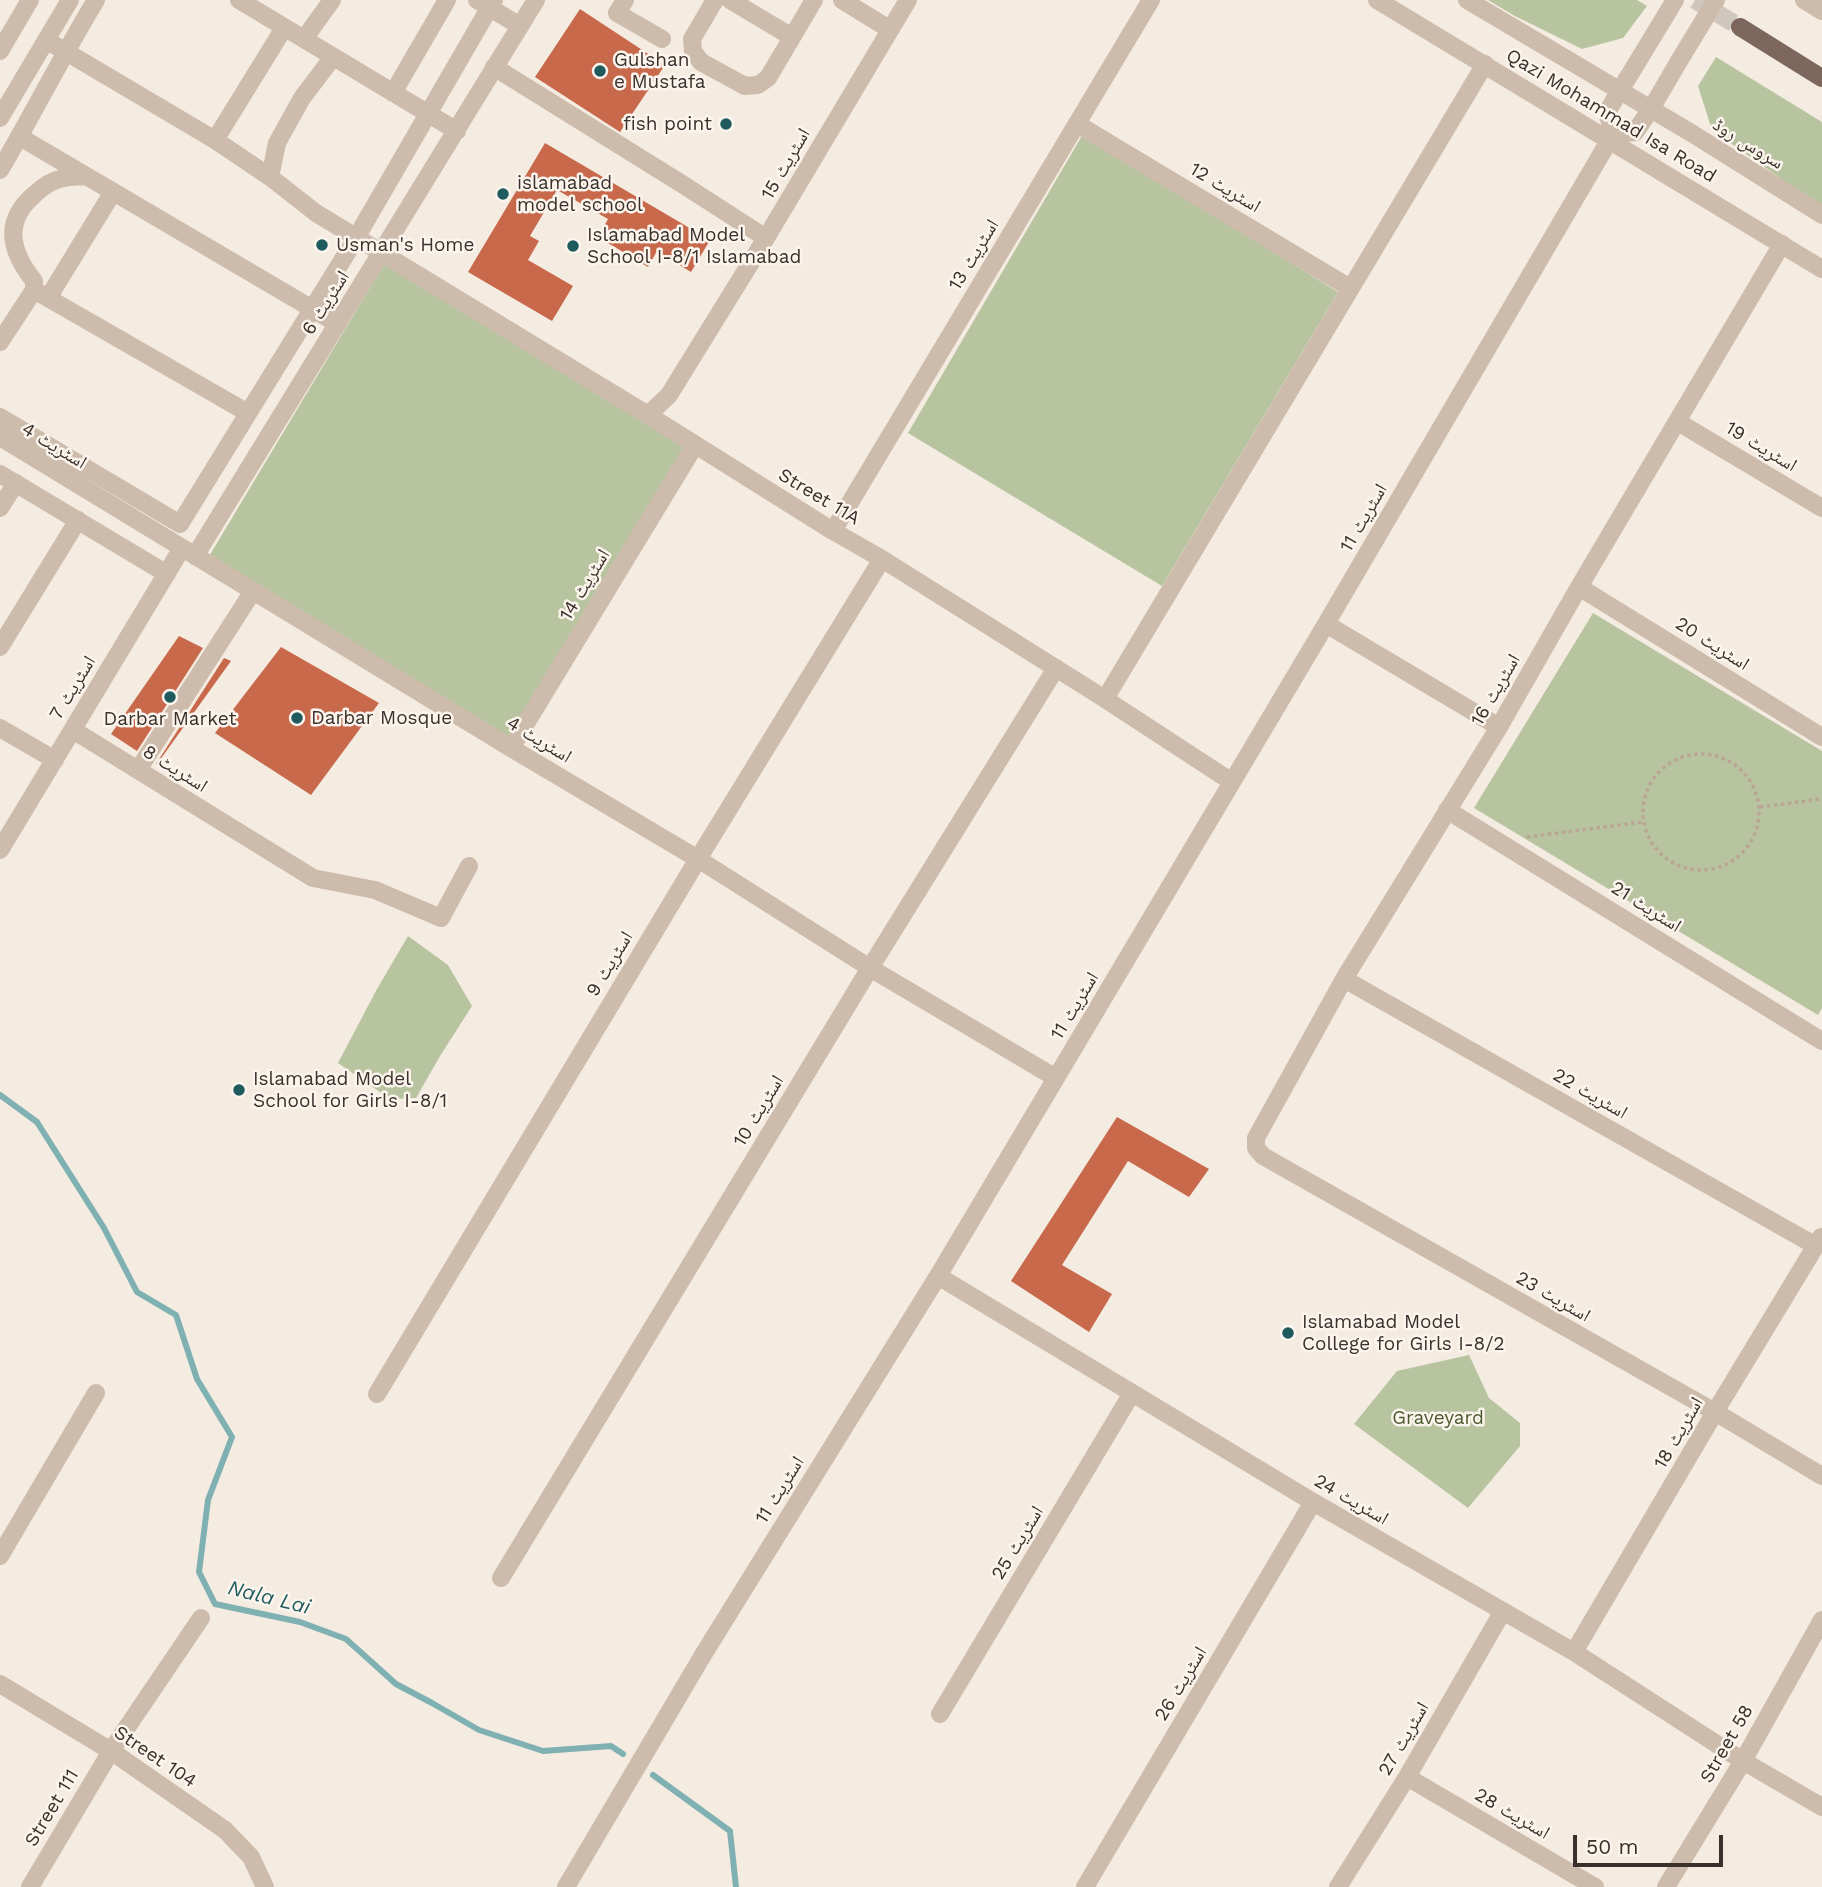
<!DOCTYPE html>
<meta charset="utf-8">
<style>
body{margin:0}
#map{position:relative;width:1822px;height:1887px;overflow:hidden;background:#f4ebe1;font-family:"Work Sans",sans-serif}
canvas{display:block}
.scale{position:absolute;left:1573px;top:1835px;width:150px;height:32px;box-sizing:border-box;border:4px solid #3b302b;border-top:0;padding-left:9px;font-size:21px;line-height:24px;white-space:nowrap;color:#3b302b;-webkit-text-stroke:5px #fbf5ee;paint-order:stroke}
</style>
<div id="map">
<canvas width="1822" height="1887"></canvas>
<div class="scale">50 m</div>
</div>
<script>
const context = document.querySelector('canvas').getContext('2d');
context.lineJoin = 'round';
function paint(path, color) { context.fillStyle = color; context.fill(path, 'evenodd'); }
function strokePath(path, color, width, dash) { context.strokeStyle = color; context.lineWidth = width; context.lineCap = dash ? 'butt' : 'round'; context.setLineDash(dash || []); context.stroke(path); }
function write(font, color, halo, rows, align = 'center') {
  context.font = font + ' "Work Sans","Noto Naskh Arabic",sans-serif'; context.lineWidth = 5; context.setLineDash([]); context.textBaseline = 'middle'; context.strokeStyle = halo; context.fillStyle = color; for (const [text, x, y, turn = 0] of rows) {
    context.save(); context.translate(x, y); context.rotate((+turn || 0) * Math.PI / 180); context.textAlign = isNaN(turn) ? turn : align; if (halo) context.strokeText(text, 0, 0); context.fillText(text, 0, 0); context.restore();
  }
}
const green = new Path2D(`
 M1488,0H1637L1647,6L1623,38L1582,49L1515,16Z
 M1716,57L1822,122V208L1712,130L1698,86Z
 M1083,134L1338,292L1162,586L908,433Z
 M386,261L695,445L511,748L208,558Z
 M1593,613L1822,751V1008L1818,1015L1474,808Z
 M408,936L448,965L472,1006L440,1056L416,1098L390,1099L338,1063L377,989Z
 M1469,1355L1489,1398L1520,1423V1446L1468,1508L1354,1424L1397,1371Z`);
const stream = new Path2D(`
 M0,1095L37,1122L104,1228L137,1292L176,1315L197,1379L232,1437L208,1500L199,1572L215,1604L300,1622L346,1639L396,1684L432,1703L479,1730L543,1751L611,1746L623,1754
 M653,1775L730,1831L736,1887`);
const building = new Path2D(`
 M580,9L665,65L620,132L535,77Z
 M545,143L710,240L691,272L657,251L648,267L598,237L608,219L557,190L530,236L539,241L528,260L573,286L552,321L468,272Z
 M179,636L203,648L137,751L111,734Z
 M281,647L379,703L311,795L215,733Z
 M224,658L231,661L157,764H156Z
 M1117,1117L1209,1169L1189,1197L1128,1161L1062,1265L1112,1294L1089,1332L1011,1281Z`);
const majorTunnel = new Path2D(`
 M1695,0L1740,27`);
const path = new Path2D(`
 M1643 812a58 58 0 1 1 116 0a58 58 0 1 1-116 0Z
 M1760,807L1822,799
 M1527,837L1643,822`);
const minor = new Path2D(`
 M239,0L457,131
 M477,0L520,26
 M625,0L617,13L662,39
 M715,0L692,39L693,51L701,62L745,86L758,85L768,78L814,0
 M730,0L792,37
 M842,0L889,29
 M1377,0L1822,269
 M1467,0L1693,134L1822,215
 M1804,0L1822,11
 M304,39L332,0
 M46,40L215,140L270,177L316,213L648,415L833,531L882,559L1105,699L1232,782
 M0,51L30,0
 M494,67L682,184L766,238
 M393,93L447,0
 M0,118L70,0
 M1077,124L1350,288
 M1613,134L1607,112L1675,0
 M1613,134L1635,132L1651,109L1679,61
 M20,137L338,324
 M215,140L284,28
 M0,170C33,114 62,56 96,0
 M270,177L277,143L302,98L333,57
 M1782,244L1579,587L1499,727L1344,979L1256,1138V1148L1263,1156L1715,1412L1822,1476
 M34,290L248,413
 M48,298L113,192
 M0,342L34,290V281C10,251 3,221 35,194C43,186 53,180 64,178C71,176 79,177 86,176
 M648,415L669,395L766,238L908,0
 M0,417L180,524L356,238L494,0
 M1678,422L1822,508
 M0,437L511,748L698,859L870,968L1056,1078
 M0,474L167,574
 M0,508L16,483
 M833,531L1151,0
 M195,556L536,0
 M1579,587L1822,737
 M1326,624L1499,727
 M0,647L78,520
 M1105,699L1485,64
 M0,728L55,760
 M73,730L313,878L375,890L441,918L469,866
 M511,748L695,445
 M138,770L253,591
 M1447,810L1822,1041
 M0,850L182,548
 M1344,979L1816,1246
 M938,1276L1313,1502L1574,1652L1743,1761L1822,1807
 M377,1394L698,859L882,559
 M0,1556L96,1393
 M501,1578L870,968L1056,668
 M1574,1652L1715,1412L1821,1237
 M0,1684L111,1751L225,1830L251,1857L265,1887
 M940,1714L1132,1393
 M1407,1777L1595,1887
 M30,1887L111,1751L201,1618
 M566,1887L703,1655L938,1276L1056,1078L1326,624L1613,134
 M1085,1887L1313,1502
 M1338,1887L1407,1777L1503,1611
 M1666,1887L1743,1761L1822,1620`);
const major = new Path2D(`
 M1740,27L1822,78`);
const minorBridge = new Path2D(`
 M1679,61L1716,0`);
const markers = [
 [600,71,7,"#1f5a5e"],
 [726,124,7,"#1f5a5e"],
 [503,194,7,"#1f5a5e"],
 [322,245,7,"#1f5a5e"],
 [573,246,7,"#1f5a5e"],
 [170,697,7,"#1f5a5e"],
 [297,718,7,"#1f5a5e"],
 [239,1090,7,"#1f5a5e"],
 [1288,1333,7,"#1f5a5e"]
];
const poiNames = [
 ["Gulshan",614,60],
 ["e Mustafa",614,82],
 ["fish point",712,124,"right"],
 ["islamabad",517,183],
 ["model school",517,205],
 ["Islamabad Model",587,235],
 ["School I-8/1 Islamabad",587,257],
 ["Usman's Home",336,245],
 ["Darbar Mosque",311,718],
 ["Darbar Market",170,719,"center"],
 ["Islamabad Model",253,1079],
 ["School for Girls I-8/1",253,1101],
 ["Islamabad Model",1302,1322],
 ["College for Girls I-8/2",1302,1344]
];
const streetNames = [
 ["Qazi Mohammad Isa Road",1611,116,31],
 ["سروس روڈ",1748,144,32],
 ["اسٹریٹ 15",786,164,-60],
 ["اسٹریٹ 12",1225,188,31],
 ["اسٹریٹ 13",974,255,-59],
 ["اسٹریٹ 6",326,303,-58],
 ["اسٹریٹ 4",54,446,31],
 ["اسٹریٹ 19",1761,447,31],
 ["Street 11A",819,497,31],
 ["اسٹریٹ 11",1364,518,-60],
 ["اسٹریٹ 14",585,585,-59],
 ["اسٹریٹ 20",1712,644,32],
 ["اسٹریٹ 7",73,688,-59],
 ["اسٹریٹ 16",1496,690,-60],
 ["اسٹریٹ 4",539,740,31],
 ["اسٹریٹ 8",175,769,32],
 ["اسٹریٹ 21",1646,907,32],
 ["اسٹریٹ 9",610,964,-59],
 ["اسٹریٹ 11",1075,1006,-59],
 ["اسٹریٹ 22",1590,1094,30],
 ["اسٹریٹ 10",759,1111,-59],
 ["اسٹریٹ 23",1553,1297,30],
 ["اسٹریٹ 18",1679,1433,-60],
 ["اسٹریٹ 11",780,1490,-58],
 ["اسٹریٹ 24",1351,1500,30],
 ["اسٹریٹ 25",1018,1543,-59],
 ["اسٹریٹ 26",1181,1684,-59],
 ["اسٹریٹ 27",1404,1739,-60],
 ["Street 58",1727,1744,-60],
 ["Street 104",155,1757,34],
 ["Street 111",52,1808,-59],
 ["اسٹریٹ 28",1512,1814,30]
];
const parkNames = [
 ["Graveyard",1438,1418]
];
const waterNames = [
 ["Nala Lai",269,1598,14]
];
paint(green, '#b8c4a0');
strokePath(stream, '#7fb0b2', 6);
paint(building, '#c8694b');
strokePath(majorTunnel, '#cfc6bd', 18, [18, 9]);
strokePath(path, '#b9a596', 3.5, [3.5, 3.5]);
strokePath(minor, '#cdbbac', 18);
strokePath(major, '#7d675c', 18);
strokePath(minorBridge, '#cdbbac', 18);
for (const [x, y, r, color] of markers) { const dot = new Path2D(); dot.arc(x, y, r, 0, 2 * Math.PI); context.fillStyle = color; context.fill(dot); strokePath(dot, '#fbf5ee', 2.5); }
write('19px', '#3b302b', '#fbf5ee', poiNames, 'left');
write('19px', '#3b302b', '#fbf5ee', streetNames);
write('19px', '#4a5a2e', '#fbf5ee', parkNames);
write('italic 21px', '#1f5a5e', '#fbf5ee', waterNames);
</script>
